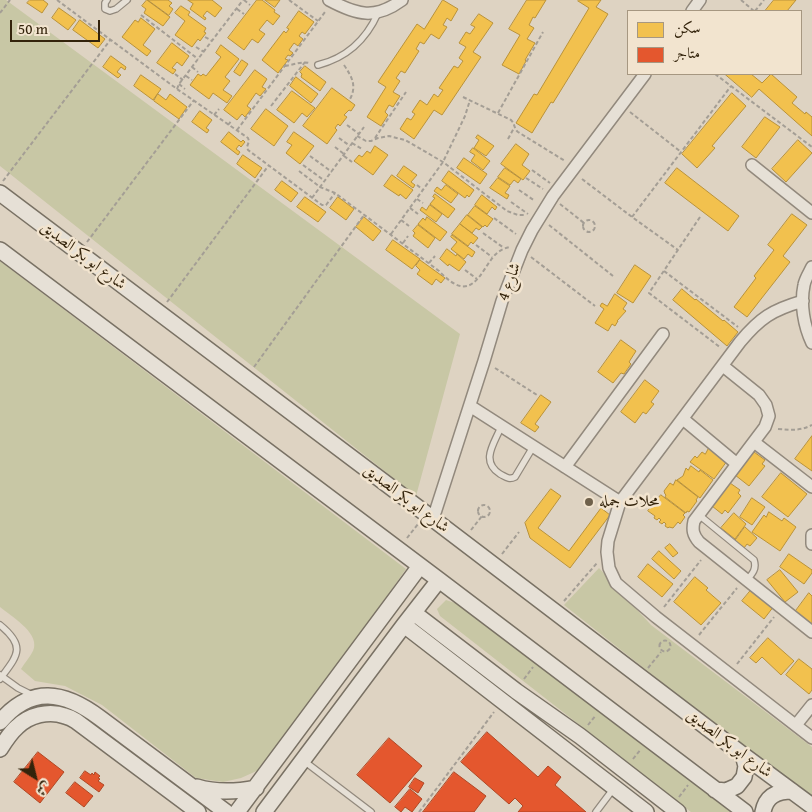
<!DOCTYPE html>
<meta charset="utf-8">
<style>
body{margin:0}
#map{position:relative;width:812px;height:812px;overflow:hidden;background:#ded3c2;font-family:"Gentium Book Plus",Amiri,serif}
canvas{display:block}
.legend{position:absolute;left:627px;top:10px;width:175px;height:65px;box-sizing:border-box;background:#f2e4cf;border:1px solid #a69781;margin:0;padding:6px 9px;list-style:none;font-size:15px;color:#33230b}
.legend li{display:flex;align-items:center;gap:10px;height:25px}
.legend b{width:25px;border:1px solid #a69781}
.north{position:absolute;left:10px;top:752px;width:50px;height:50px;-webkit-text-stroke:4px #f2e4cf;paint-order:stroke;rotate:144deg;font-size:14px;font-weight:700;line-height:20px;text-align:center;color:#33230b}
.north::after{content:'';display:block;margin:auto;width:18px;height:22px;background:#33230b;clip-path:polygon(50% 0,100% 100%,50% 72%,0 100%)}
.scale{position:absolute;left:10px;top:20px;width:90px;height:22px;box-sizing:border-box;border:2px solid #33230b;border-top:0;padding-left:6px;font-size:15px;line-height:18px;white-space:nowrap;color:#33230b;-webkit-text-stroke:4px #f2e4cf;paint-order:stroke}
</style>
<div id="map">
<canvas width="812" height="812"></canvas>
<ul class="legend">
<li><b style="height:14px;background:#f2c14e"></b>سكن</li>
<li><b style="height:14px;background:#e4572e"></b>متاجر</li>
</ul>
<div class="north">ش</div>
<div class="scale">50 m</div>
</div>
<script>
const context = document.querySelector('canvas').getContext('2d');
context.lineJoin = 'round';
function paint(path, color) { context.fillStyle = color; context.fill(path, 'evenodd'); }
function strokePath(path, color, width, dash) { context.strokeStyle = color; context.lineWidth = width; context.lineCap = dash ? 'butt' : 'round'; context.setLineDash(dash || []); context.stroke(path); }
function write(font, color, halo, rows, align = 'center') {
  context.font = font + ' "Gentium Book Plus",Amiri,serif'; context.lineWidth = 5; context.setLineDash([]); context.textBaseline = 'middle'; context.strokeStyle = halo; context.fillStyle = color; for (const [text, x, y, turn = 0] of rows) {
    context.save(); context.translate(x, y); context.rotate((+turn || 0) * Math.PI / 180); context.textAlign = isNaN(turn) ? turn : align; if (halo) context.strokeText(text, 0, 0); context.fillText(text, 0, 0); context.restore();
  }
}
const green = new Path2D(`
 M0,0H6L460,334L416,496L0,166Z
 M0,261L406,569L280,747L261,769L241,778L223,782L196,778L102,705L65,686L35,681L21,669C25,662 32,655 34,648C38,632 11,616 0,607Z
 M599,568L651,625L812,747V797L740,744L564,605Z
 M446,600L458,604L736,812H691L440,616L437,609Z`);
const homes = new Path2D(`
 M30,0H43L48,4L42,13L27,3Z
 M147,0L170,17L163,26L144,13L146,9L142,6Z
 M148,0H168L172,3L169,6L173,9L169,15Z
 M188,0H212L222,8L215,17L207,11L203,16L206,18L205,20L190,9L193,4Z
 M257,0H262L275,10L274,12L280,16L273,25L267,20L259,30L265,34L258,43L252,39L244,50L228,38Z
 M265,0H280L275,7Z
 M443,0L458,9L451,21L447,18L443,25L447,27L439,39L431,34L424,44L420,42L416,49L419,51L405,73L401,71L396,78L400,81L393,92L400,96L393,107L389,105L385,112L388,115L381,126L367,117L386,87L378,82L417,24L424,29Z
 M527,0H546L535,18L533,17L529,25L534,28L527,39L535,43L525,60L526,61L519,74L502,65L520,35L509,29Z
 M579,0H601L596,7L608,14L553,103L551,102L532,133L516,123L534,94L537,95L589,8L578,1Z
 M774,0H796L787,11H765Z
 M181,6L190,12L188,15L206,28L204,32L206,33L200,41L198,39L192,47L175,35L185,21L175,13Z
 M59,8L76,20L68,30L52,18Z
 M299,11L314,22L305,34L302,32L299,36L303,39L298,46L294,43L289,50L293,53L290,56L288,55L285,59L288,60L278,73L262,60L284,31L286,33L289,29L287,28Z
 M479,14L493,23L473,52L481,57L442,115L434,110L414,139L400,129L407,118L411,120L415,114L412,112L420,100L427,105L434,94L438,97L443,90L439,88L454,66L458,68L463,61L459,58L466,47L459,43L466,32L470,34L475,27L471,25Z
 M141,18L155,29L143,45L151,51L147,56L122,37L135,20L138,22Z
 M80,20L105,39L98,48L73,30Z
 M172,43L189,56L182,66L177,62L172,68L176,70L173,74L157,63Z
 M221,45L239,59L225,77L230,81L223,90L232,96L227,103L213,93L209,99L190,85L198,74L201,76L203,74L206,76L221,57L216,53Z
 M111,56L126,67L125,70L121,67L117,72L121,75L118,78L103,67Z
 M242,60L248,64L240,76L234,72Z
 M305,66L326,82L320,91L301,77L302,74L300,72Z
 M255,70L267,79L262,87L266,89L260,96L256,93L247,106L251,109L245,117L242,114L237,120L224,110Z
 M725,74H751L762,83L771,74L797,97L792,103L805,114L806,112L812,117V136L759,89L752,97Z
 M141,75L161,89L153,100L134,86Z
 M296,77L318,94L311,103L290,86Z
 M332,88L355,105L351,111L349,110L344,115L347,117L340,126L338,124L335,128L337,130L327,144L303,126Z
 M292,91L315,108L307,117L302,113L294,123L277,110Z
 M732,93L746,106L712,146L715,148L697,168L682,154Z
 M158,94L166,100L170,94L187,107L179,119L154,101Z
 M266,109L288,126L274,146L251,129Z
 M200,111L212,120L206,128L209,130L207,133L192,122Z
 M765,117L780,127L756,158L742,147Z
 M229,132L241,142L243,140L245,142L241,147L239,145L236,149L240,152L238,155L221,142Z
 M294,132L314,146L300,164L286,153L292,145L287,142Z
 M478,135L494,146L486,156L474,148L479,140L476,138Z
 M798,140L812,153L786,182L772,169Z
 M516,144L529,154L522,165L530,171L523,180L501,164Z
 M375,146L388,155L373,175L354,161L359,155L362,157L367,151L370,153Z
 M473,148L490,161L483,170L471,161L475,155L470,152Z
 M243,155L262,168L255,178L237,164Z
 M464,158L487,174L480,184L457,168Z
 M404,166L417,175L411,182L415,185L413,188L397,176Z
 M505,168L521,179L518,183L514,180L510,185L498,177Z
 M677,168L739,216L728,231L665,183Z
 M449,171L474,190L469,197L467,195L465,198L442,181Z
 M392,175L413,190L406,199L400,194L399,196L384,186Z
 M498,178L510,186L505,193L509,195L507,199L490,188Z
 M282,181L298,193L291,202L275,190Z
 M446,185L458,194L451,203L434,191L437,187L441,190Z
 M435,194L455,209L448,218L430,204L435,198L433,197Z
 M482,195L497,207L495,210L492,207L487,214L475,205Z
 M305,197L326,212L318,222L297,207Z
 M338,197L354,209L346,220L330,208Z
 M430,205L442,214L436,222L420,210L422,207L426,210Z
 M475,206L493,219L487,227L485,225L483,227L468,215Z
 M792,214L807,225L783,256L790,262L747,317L734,307L756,278L754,276L774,250L768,245Z
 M467,215L482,227L479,230L476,228L472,233L460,224Z
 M364,217L381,231L373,241L356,227Z
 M427,217L447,232L440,241L418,224L423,218L425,220Z
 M460,224L478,238L473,244L471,242L468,246L452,234Z
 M418,225L435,238L428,248L413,236L415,233L413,231Z
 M452,235L475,252L472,257L468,254L464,259L451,249L457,242L451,237Z
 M393,240L420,259L412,269L386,250Z
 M447,249L456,256L457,254L466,262L459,271L449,264L448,266L440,259Z
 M420,260L445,278L441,283L436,279L432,285L417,274L420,270L416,266Z
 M635,265L651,276L633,303L617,293Z
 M682,289L695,300L696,299L723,321L724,320L738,332L727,346L673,300Z
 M615,294L627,303L623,309L626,311L617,321H618L615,326L612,324L608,331L595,323L604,309L600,306L602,303L607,306Z
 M621,340L636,351L629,362L631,364L624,374L621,373L613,383L598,372Z
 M645,380L659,391L651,402L654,404L646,414L643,412L635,423L621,412Z
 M541,395L551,402L535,424L539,427L535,432L521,423Z
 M812,436V471L795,459Z
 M709,448L727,461L714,479L690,462L695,456L697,458L702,452L705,454Z
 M754,452L765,460L762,464L765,466L749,486L735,475Z
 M691,466L699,472L700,470L713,480L700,498L677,480L683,476L686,468L688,470Z
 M781,473L807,494L788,517L762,497Z
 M676,480L698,497L696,500L697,501L689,512L687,511L686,513L665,497L666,495L665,494L664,491L670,483L673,485Z
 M730,483L740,490L738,493L741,496L728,513L725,510L722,514L712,506Z
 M551,489L561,496L538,528L569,551L601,508L610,515L570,568L530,538L525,523Z
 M661,495L685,513L683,515L685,517L680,524L678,522L673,528L669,527L668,528L665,526L666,524L664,522L662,524L659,522L661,520L659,518L657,520L654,518L655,516L648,511Z
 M752,498L765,507L752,525L740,517Z
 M769,512L782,521L784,518L796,527L780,551L752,532L764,515L766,517Z
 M734,513L746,524L735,539L721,528Z
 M745,527L757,538L750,546L747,544L744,548L735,541Z
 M670,544L678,553L673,557L665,548Z
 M659,551L681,571L674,579L652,559Z
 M789,554L812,570V573L804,584L780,567Z
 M648,564L673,584L662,597L638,577Z
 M780,570L798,592L785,602L767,580Z
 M695,577L708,588L706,590L721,603L701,625L674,602Z
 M752,589L774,606L764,619L742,601Z
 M809,593L812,596V624L795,612Z
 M768,638L794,661L781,675L762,657L756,663L750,658Z
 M799,659L812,669V690L809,694L786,675Z`);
const shops = new Path2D(`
 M487,732L538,777L548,766L561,777L555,785L586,812H518L523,806L515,798L509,804L461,762Z
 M389,738L422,766L390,803L357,775Z
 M38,752L64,772L40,803L14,782Z
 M85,771L91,775L92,773L94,775L95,772L100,776L98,778L100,779L98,781L104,785L99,792L80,778Z
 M454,772L486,796L474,812H423Z
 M415,778L424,783L418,793L409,787Z
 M75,782L93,796L84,807L66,793Z
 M410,789L422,799L412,812L405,807L401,812L395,807Z`);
const path = new Path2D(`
 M57,0L177,89L248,138L249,141L247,147L248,150L322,205H326L335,193
 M244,0L250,5
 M289,0L318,21
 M741,0L754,11
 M237,9L244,14
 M755,11L764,0
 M0,13L10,0
 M141,15L198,59
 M205,37L212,41
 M196,47L204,52
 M344,65C352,77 357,86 350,99
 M285,66C292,65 303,61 309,63
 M192,67L198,72
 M175,74L183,80
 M715,74L812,147
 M186,76L192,80
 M179,84L185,89
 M177,89L179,84L243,0
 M463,97L511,120C515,124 514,129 518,132L565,161
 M271,106L305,62
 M630,112L681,152
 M498,113L543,32
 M214,115L219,109
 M228,125L232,120
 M347,125L359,134
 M237,130L325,12
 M357,136L366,141H371L378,138L389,136L405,140L443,162L507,211L518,215H526
 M339,138L350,146
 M375,138L406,92
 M508,139L514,128
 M352,143L362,149
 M335,147L344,154
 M310,156L332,172
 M344,156L352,162
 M303,165L325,181
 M532,170L550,183
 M299,171L320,187L335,193L439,271C444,276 449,281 455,284C476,295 484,265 496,254C500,250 505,248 510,247
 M526,178L543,189
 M582,179L632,217L678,250
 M3,181L111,39
 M417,185L423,190
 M519,190L535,201
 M312,198L364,127
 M417,199L423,203
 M511,202L528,214
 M560,204L584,223
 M410,208L418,214
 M632,217L731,86
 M700,217L649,293L721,348
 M494,218L516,234
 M401,220L409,226
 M583 226a6 6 0 1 1 12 0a6 6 0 1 1-12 0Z
 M549,225L613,276
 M483,233L504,248
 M391,234L443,162L465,116L470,100
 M87,242L194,100
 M403,243L408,236
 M476,245L492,257
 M531,257L595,306
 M429,263L435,256
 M465,270L477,279
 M664,271L738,327
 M167,302L269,165
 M254,367L364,215
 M495,368L537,395
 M778,429C791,430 800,431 812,425
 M478 511a6 6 0 1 1 12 0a6 6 0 1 1-12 0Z
 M471,530L482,516
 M407,538L418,524
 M502,554L519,532
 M564,601L597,563
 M664,607L701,560
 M699,635L737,588
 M659.5 646a5.5 5.5 0 1 1 11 0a5.5 5.5 0 1 1-11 0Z
 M737,664L774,617
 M648,668L661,652
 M524,679L533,667
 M588,725L596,715
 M633,759L641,749
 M679,797L688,785
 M419,812L494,712`);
const lane = new Path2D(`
 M107,0L105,3V9L110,11L116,9L127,0
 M318,65C346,58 366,40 378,13
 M501,427C494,444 480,461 500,474C506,477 509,480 515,477L533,447
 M699,515L754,560C757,569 752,574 747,580
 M0,625C27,647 17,656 0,679
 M0,675L18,688L32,695
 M304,761L371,812
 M596,812L614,788`);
const street = new Path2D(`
 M329,0C357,15 375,20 402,0
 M692,11L700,0
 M752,165L812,213
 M812,267C809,273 805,279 804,285C800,304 804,326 812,343
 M803,301C772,310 760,318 740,342L620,502L608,541L607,552L609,568L616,583L656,617L812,738
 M723,366L759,395L766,405L769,416L765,427L694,521C692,530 693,535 699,542L812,632
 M470,406L620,502
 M683,419L737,464
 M754,442L812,487
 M565,467L663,334
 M433,519L484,361L502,301L522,250L532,230L553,196L645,74
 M812,535V544
 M796,725L812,705`);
const secondary = new Path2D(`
 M0,193L433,519L743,755L812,806
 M0,250L439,580L745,812
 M414,613L516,691L580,736L678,812
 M404,625L646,812
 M0,722C31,685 64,691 100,718L226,812
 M0,749C5,741 10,733 17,727C29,715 49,710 65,716C69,717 73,719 76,721L198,812
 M197,787C217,793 236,792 256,788
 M715,790L726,791L737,786L744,777L746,766L743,755
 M237,812L420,566
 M264,812L404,625L439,580
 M763,812C766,796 777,791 792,791`);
const markers = [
 [589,502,5,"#6f614b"]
];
const streetNames = [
 ["شارع ابو بكر الصديق",83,256,37],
 ["شارع 4",510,282,-70],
 ["شارع ابو بكر الصديق",406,499,37],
 ["شارع ابو بكر الصديق",729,744,37]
];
const poiNames = [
 ["محلات جمله",599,502]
];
paint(green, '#c8c7a5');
paint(homes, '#f2c14e');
strokePath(homes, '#b9923a', 1);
paint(shops, '#e4572e');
strokePath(shops, '#af4724', 1);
strokePath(lane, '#92897d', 8);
strokePath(street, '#92897d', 14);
strokePath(secondary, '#797164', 18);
strokePath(path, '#a49e95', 2, [4, 2.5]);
strokePath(lane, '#e6e0d6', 5.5);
strokePath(street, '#e6e0d6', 11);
strokePath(secondary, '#e6e0d6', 15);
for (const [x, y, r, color] of markers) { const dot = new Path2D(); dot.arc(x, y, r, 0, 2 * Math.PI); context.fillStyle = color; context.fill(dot); strokePath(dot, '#f2e4cf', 2); }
write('16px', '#33230b', '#f2e4cf', streetNames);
write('16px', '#33230b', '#f2e4cf', poiNames, 'left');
</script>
